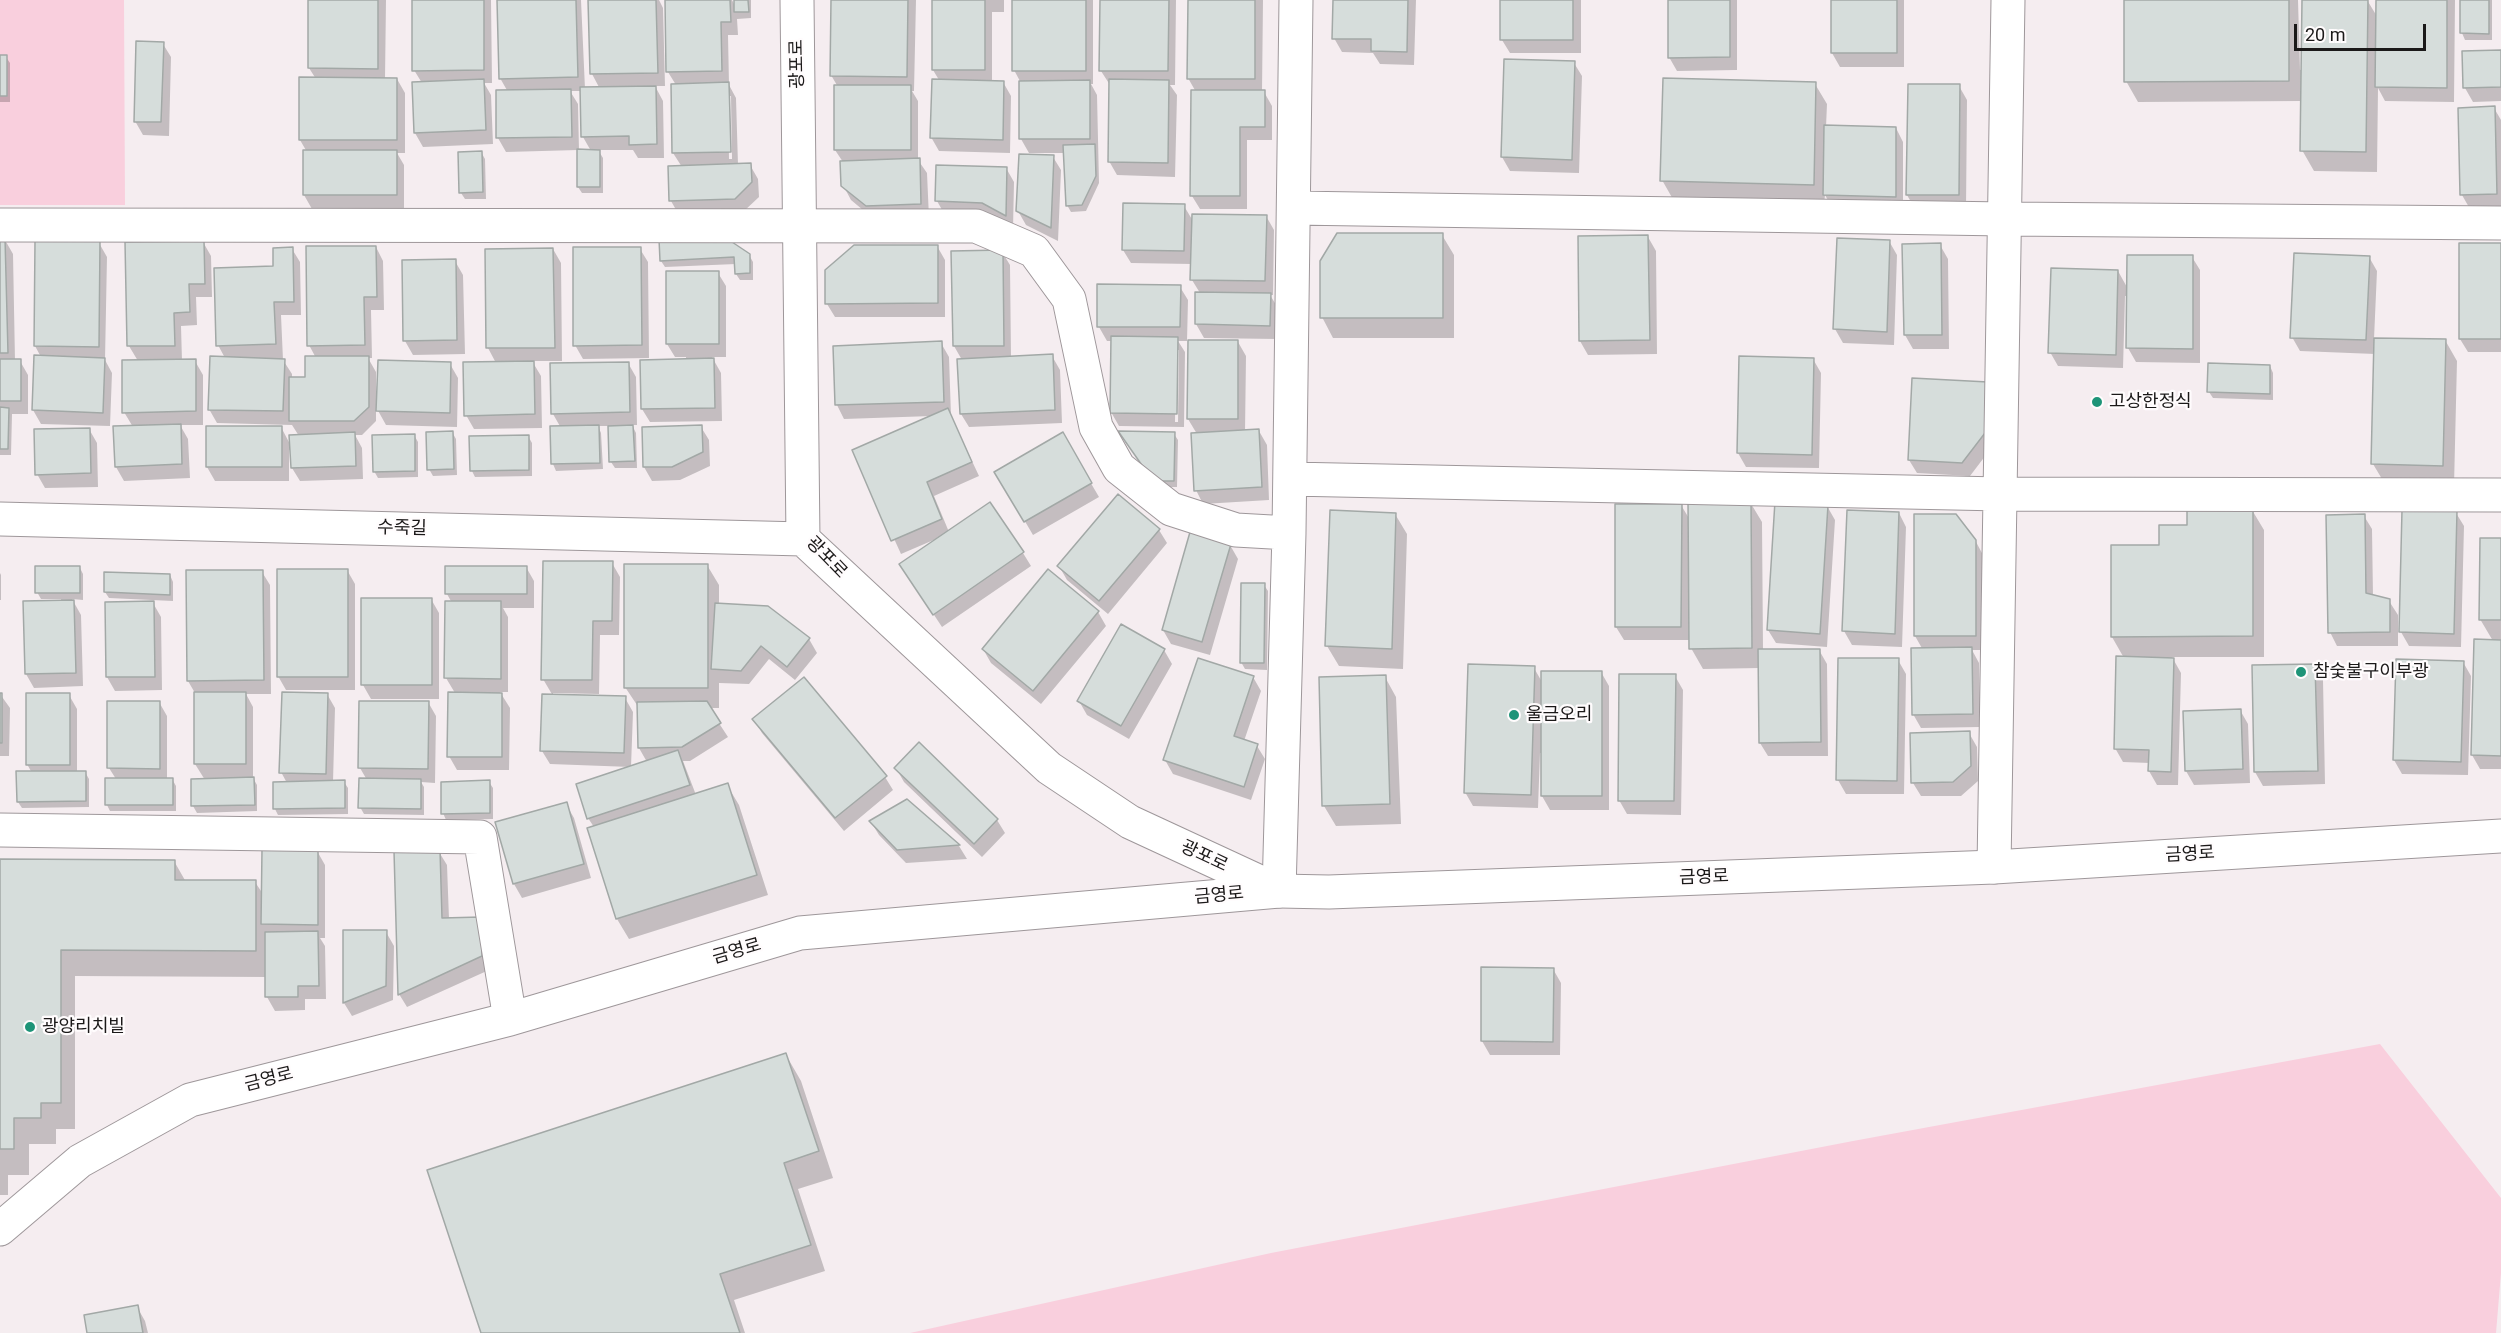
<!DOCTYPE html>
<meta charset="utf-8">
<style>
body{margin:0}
#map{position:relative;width:2501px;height:1333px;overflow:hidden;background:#f5edf0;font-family:Roboto,sans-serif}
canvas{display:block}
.scale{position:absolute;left:2294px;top:24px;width:132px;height:27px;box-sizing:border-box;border:3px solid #1b1919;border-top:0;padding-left:8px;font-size:18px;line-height:21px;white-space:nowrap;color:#1b1919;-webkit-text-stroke:4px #fffcfd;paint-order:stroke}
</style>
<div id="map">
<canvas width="2501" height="1333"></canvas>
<div class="scale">20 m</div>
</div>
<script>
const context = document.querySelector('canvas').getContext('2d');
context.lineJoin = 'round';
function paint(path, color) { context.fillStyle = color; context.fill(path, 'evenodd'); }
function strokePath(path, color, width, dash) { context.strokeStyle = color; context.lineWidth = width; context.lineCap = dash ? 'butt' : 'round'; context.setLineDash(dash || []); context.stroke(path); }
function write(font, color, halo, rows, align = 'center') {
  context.font = font + ' Roboto,"Noto Sans KR",sans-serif'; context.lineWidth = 4.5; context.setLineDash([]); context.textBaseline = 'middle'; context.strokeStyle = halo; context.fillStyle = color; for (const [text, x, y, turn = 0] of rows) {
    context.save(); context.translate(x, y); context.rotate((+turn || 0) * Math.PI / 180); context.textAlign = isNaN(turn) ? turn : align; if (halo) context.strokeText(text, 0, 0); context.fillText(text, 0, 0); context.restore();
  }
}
const green = new Path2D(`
 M0,0H124L125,205H0Z
 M2380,1044L2501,1198V1273L2496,1333H910L1271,1253L1853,1141Z`);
const shadow = new Path2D(`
 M310,0H386L385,79H397L405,93V153H397L404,165V209H312L304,195L307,152L300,140L316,79L309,68Z
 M414,0H491L492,83H484L491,95L493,144L423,147L415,133L422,83L414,70Z
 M498,0H581L585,89H600L592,74L590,0H659L663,8L665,86H655L663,101L664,158H638L633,150H598L603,158V193H582L578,187V150L506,152L498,138L497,92H508L500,78ZM570,91H581L583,137L591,151H579L578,104Z
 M666,0H732L735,6V0H751V18L737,19L738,35H728L729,85L736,98L738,165H750L758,179L759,197L743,212L679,215L671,201L682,167L673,153L676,85L668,72ZM728,96H731L732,159H729Z
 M832,0H916L914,91H912L918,101V160L927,173L929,218L875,220L851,200L843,185V162L835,150L838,87L831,75Z
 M933,0H1004V12H992V82H1003L1011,96L1010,153L939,151L931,137L939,80L933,70Z
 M1014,0H1093V84H1091L1097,95L1099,183L1086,211L1071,212L1067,205L1065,153H1029L1021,139V83L1014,70Z
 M1101,0H1176L1175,85H1170L1177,95L1175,177L1117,175L1109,161L1110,85L1101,71Z
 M1189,0H1263L1262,92H1264L1272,106V140H1247V209H1200L1192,196L1196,92L1188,78Z
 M1335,0H1416L1414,65L1380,64L1373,53L1342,52L1334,38Z
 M1501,0H1581V53H1510L1502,40Z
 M1669,0H1737V70L1677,71L1669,57Z
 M1832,0H1904V67H1840L1832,53Z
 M2126,0H2298L2300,70H2303L2304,0H2367L2378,18V0H2455L2454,102L2385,101L2378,88L2377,172L2314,171L2302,150V101L2138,102L2126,81Z
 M2462,0H2492V40H2465L2462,33Z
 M163,44L171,57L169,136L143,135L135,121Z
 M2501,51V101L2473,102L2465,88Z
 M0,57H6L10,63V102H0Z
 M1574,63L1582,76L1579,173L1510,171L1502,157Z
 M1815,84L1827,104L1826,127L1896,128L1903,142V210L1833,209L1825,195L1824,205L1674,201L1662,180Z
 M1959,86L1967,100L1966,209H1915L1907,195Z
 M2494,108L2501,120V207L2470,209L2462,195Z
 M481,152L485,159L486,199H465L461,193Z
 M1053,157L1061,170L1058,241L1026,225L1018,211Z
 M1006,168L1014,182L1013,229L945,215L937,201Z
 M1184,206L1193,221L1266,216L1274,230L1273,295H1270L1278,308L1277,339L1204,338L1196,324L1200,293L1192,280V264L1131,263L1123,250Z
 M1442,235L1454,255V338H1333L1322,317Z
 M1648,237L1656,251L1657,354L1588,355L1580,341Z
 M1838,239L1889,241L1897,255L1894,345L1843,343L1835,329Z
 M0,240H5L13,254L15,361H20L28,375V414H12L11,455H0Z
 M203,242L211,256L212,297H196L197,325L181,326L182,361H195L203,375V425H180L188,439L190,478L124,481L116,467L133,427L124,412L138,361L129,346Z
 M99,243L107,257L105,360L112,373L110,426L41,424L33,410L41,357L35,346Z
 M1940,245L1948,259L1949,349H1913L1905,335Z
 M2501,245V352H2468L2460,339Z
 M937,246L945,260V317H835L827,304Z
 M376,247L383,261L384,310H371L372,358H368L376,372V396L450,364L458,378L457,427L386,425L376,407V421L362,435H355L362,448L363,479L300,481L292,468L291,450H289V481H215L207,467L281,427L291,446L299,436L292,425L217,423L209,409L225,358L218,345L274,268L292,249L300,262L301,315H281L283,360L292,374V378H306L316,358L309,345Z
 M553,249L561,263L562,361H532L541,376L542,428L474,429L466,415L496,363L488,348L487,250Z
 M640,249L648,262L649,358L583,359L575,345Z
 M1002,252L1010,265L1011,358L1052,356L1060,370L1062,423L969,427L961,414L962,360L954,346Z
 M749,255L753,262V280H740L736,274V264L665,267L661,261Z
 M2192,257L2200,270V363L2136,362L2128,348V296H2125L2123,368L2058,366L2050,352L2118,271L2128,289Z
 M2369,257L2377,271L2374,339L2445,340L2457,361L2454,486L2385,484L2373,464L2375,354L2300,351L2292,337Z
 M455,261L463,275L465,354L413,355L405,341Z
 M718,273L726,286V357H712L721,373L722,421L650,422L642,409L686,360V357H675L667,344Z
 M1180,287L1188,300L1187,341H1178L1185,352L1184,427L1119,426L1111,412L1113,341H1107L1099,327ZM1176,350H1179L1178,422H1175Z
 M1238,342L1246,356L1245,432L1259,431L1267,445L1269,500L1203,504L1196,490L1197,434L1188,419Z
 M941,343L949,357L951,416L979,476L934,496L949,532L1023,553L1031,566L942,627L901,565L936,539L901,554L854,451L932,416L844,419L837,405Z
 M1741,357L1813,359L1821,373L1819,468L1746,467L1738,453Z
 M628,363L636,377L637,425H632L636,433L637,468H615L611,462L610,426H598L601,433L603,469L556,471L553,464L551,428H561L553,414Z
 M2270,366L2273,373V400L2213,398L2209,392Z
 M1987,383L1992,447L1970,476L1917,473L1909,460Z
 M701,427L709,440L710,466L680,480L652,481L644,467Z
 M89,429L97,443L98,487L45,488L37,474Z
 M452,432L456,439L457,475L433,476L429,469Z
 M1062,434L1099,497L1033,535L996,472Z
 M1174,434L1178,440L1177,487H1158Z
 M414,435L418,442V477L378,478L374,471Z
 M528,436L532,443V476L475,477L472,471Z
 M1750,502L1762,522L1763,650H1819L1827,664L1828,756H1768L1760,743V668L1703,669L1691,648V640H1624L1616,627L1681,505L1690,520Z
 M1827,506L1835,520L1827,647L1776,643L1768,630Z
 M2252,510L2264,530V657H2172L2181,673L2178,785H2157L2149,771L2150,763L2123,762L2115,748L2124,658L2112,637L2161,546L2188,526Z
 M1899,513L1906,527L1902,647L1852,645L1844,631Z
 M2456,513L2464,526L2461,647L2409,646L2401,632Z
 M1395,514L1407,534L1403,669L1339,666L1327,646Z
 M1915,515L1975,540L1983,555V650H1972L1979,663L1980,727L1921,728L1913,714L1923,650L1915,636Z
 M2364,516L2372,529L2373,597L2389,601L2398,615V646H2337L2330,632Z
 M1159,530L1167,543L1108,614L1067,580L1059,566Z
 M2501,540V769H2480L2472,755L2493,641L2480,619Z
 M1230,545L1238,559L1210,655L1171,644L1163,630Z
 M612,563L620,577L619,635H600L599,694L553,693V696L625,698L633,712L631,767L647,762L639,748V708L625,687L707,565L719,585V605L809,639L817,653L795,680L769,659L749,684L719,683V708H709L728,737L690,761H683L696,795L727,785L739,805L768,895L629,939L617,919L588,829L594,827L588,818L631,767L550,764L542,751L553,696L543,679Z
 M526,567L534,581V608H503L508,617V692H500L510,708L509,770H457L449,756L455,693L446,678L452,603L447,594Z
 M80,568L83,574V600L72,599L81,615L83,686L34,688L26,674L24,603L61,602V599H41L37,592Z
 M347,570L355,584V690H286L278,676Z
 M262,572L270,585L271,694H246L253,707V778L257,785V811L197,813L193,806V780H205L195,764V693L188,681Z
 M0,573L1,575V600H0Z
 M170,575L173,582V601L109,598L105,592Z
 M1264,585L1268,591L1267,670L1245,669L1241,662Z
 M431,599L439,613V699H371L363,685Z
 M153,603L161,617L162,690L115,691L107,677Z
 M1098,612L1106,626L1041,704L991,663L983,649Z
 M1164,650L1172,664L1129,739L1087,715L1079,701Z
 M1898,660L1906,674L1904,794H1846L1838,780Z
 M2397,661L2463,662L2471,676L2468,775L2402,774L2394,760Z
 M2315,666L2323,680L2325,784L2263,786L2255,772Z
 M1534,668L1542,682L1601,672L1609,686V810H1550L1542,796V753H1540L1538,808L1473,806L1465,792Z
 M1675,676L1683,690L1681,815L1627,814L1619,800Z
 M1253,677L1261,691L1244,741L1257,746L1265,759L1251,800L1173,774L1165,760Z
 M1385,677L1396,697L1401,824L1336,826L1324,806L1320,679Z
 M0,694L10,708L9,756H0Z
 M327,694L335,708L333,782H344L348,788V814L278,815L275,809L287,783L281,772Z
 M69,695L77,709V772H85L89,779V807L22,808L18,802L32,773L27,764Z
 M109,702H159L167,716V779H172L176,786V811H110L107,805L116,779L109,768Z
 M360,702H428L436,716L435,783L421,782L424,787V815L364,814L360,807L367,780L360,768Z
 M2240,710L2248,724L2250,783L2194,785L2186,771L2184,712Z
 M754,719L885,777L893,790L844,831L762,733Z
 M1969,733L1977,747L1978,781L1961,796H1921L1913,783Z
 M896,768L997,820L1005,833L982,857L904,782Z
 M489,782L493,788V819L446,820L443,813Z
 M907,801L959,846L967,859L906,863L879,835L871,822Z
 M566,804L574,818L591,878L522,898L514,884L497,823Z
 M317,851L325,865V938H320L325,946L326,999H305V1010L275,1011L267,997V977L75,976V1129H56V1144H29V1175H8V1195H0V861H174L186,882H255L263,894Z
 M439,852L447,865L449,919H480L489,970L407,1007L399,994Z
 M345,932H386L394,946L393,1000L352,1016L344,1003Z
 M1553,969L1561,983L1560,1055H1490L1482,1041Z
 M786,1055L801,1081L833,1178L798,1189L825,1271L734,1300L745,1333H483Z
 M137,1307L145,1321L148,1333H89Z`);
const building = new Path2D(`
 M308,0H378V69L308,68Z
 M412,0H484V70L412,71Z
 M497,0H576L578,77L499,79Z
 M588,0H656L658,73L590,74Z
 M665,0H730L731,22H721L722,71L666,72Z
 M734,0H748L749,12H734Z
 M831,0H908L907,77L830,76Z
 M932,0H985V70H932Z
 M1012,0H1086V71H1012Z
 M1100,0H1169L1168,71H1099Z
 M1188,0H1255V79H1187Z
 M1333,0H1408L1407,52L1371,51V39H1332Z
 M1500,0H1573V40H1500Z
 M1668,0H1730V57L1668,58Z
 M1831,0H1897V53H1831Z
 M2124,0H2289V81L2124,82Z
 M2302,0H2368L2366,152L2300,151Z
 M2376,0H2447V88L2375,87Z
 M2460,0H2489V34L2460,33Z
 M136,41L164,42L161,122H134Z
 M2501,50V87L2463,88L2462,51Z
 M0,55H7V96H0Z
 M1504,59L1575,61L1572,160L1501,157Z
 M299,77L397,78V140H299Z
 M1663,78L1816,82L1814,185L1660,181Z
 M484,79L486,130L414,133L412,82Z
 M932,79L1004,81L1003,140L930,138Z
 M1109,79L1169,80L1168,163L1108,162Z
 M1090,80V139H1019V81Z
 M729,82L731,152L672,153L671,84Z
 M1908,84H1960L1959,195H1906Z
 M834,85H911V150H834Z
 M656,86L657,144L629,145V136L581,137L580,87Z
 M571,89L572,137L496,138V90Z
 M1191,90H1265V127H1240V196H1190Z
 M2495,106L2497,194L2460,195L2458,108Z
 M1824,125L1896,127V197L1823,195Z
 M1095,144L1096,176L1082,205L1066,206L1063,145Z
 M577,149L600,150V187H577Z
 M303,150H397V195H303Z
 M482,151L483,192L459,193L458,152Z
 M1019,154L1054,155L1051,228L1016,211Z
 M920,158L921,204L866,206L841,186L840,161Z
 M751,163L752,182L735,199L669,201L668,166Z
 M936,165L1007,167L1006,216L982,203L935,201Z
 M1123,203L1185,204L1184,251L1122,250Z
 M1192,214L1267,215L1265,281L1190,280Z
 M1337,233H1443V318H1320V261Z
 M1648,235L1650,340L1579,341L1578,236Z
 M723,236L750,254V273L735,274L734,257L660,261L659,239Z
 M0,238H5L8,353H0Z
 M1837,238L1890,240L1887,332L1833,329Z
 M35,241H100L99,347L34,346Z
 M204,241L205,284H189L190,312L174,313L175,346H127L125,242Z
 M1941,243L1942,335H1904L1902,244Z
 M2459,243H2501V339H2459Z
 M854,245H938V303L825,304V270Z
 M306,246H376L377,297H364L365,345L307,346Z
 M293,247L294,302H274L276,344L216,346L214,268L273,266V248Z
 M573,247H641L642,345L573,346Z
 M553,248L555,348H486L485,249Z
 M1003,250L1004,346H953L951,251Z
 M2294,253L2370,256L2366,340L2290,338Z
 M2127,255H2193V349L2126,348Z
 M456,259L457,340L403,341L402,260Z
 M2051,268L2118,270L2116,355L2048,353Z
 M666,271H719V344H666Z
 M1097,284L1181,285L1180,327H1097Z
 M1195,292L1271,293L1270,326L1195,324Z
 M1111,336L1178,337L1177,414L1110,413Z
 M2374,338L2446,339L2443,466L2371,464Z
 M1188,340H1238V419H1187Z
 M942,341L944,402L835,405L833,346Z
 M1053,354L1055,410L960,414L957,359Z
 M34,355L105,358L103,413L32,410Z
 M210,356L285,359L283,411L208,410Z
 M305,356H369V407L354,421H289V377H305Z
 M1739,356L1814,358L1812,455L1737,453Z
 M714,358L715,408L641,409L640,360Z
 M0,359H21V401H0Z
 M196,359V411L122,413V360Z
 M378,360L451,362L450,413L376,411Z
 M534,361L535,414L464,416L463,362Z
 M629,362L630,412L551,414L550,363Z
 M2208,363L2270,365V394L2207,392Z
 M1912,378L1988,382L1985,433L1962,463L1908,460Z
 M0,407L9,408L8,449H0Z
 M948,408L972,462L927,482L942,519L891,541L852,450Z
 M181,424L182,464L115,467L113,426Z
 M599,425L600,463L551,464L550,426Z
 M633,425L635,461L609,462L608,426Z
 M702,425L703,452L672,467H643L642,427Z
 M206,426H282V467H206Z
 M90,428L91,473L35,475L34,429Z
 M1259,429L1262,487L1194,491L1191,433Z
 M453,431L454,469L427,470L426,432Z
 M1118,431L1175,432L1174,481H1153Z
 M355,432L356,466L291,468L289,435Z
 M1063,432L1092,483L1024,522L994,472Z
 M415,434V471L373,472L372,435Z
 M529,435V470L470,471L469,436Z
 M1118,494L1160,529L1099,601L1057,566Z
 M1751,500L1752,648L1689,649L1688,501Z
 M1775,501L1828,505L1820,634L1767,630Z
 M990,502L1024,552L933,615L899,564Z
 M1615,504H1682L1681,627H1615Z
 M2187,508H2253V636L2111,637V545H2159V525H2187Z
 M1330,510L1396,513L1392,649L1325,646Z
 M1847,510L1899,512L1895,634L1842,631Z
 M2402,510L2457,511L2454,634L2399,632Z
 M1914,514H1956L1976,540V636H1914Z
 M2365,514L2366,593L2390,599V632L2328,633L2326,515Z
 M1190,532L1231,544L1202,642L1162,630Z
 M2480,538H2501V620H2479Z
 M543,561H613L612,621H593L592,680H541Z
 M624,564H708V688H624Z
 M35,566H80V593H35Z
 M445,566H527V594H445Z
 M277,569H348V677H277Z
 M1048,569L1099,611L1033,691L982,649Z
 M186,570H263L264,680L187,681Z
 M104,572L170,574V595L104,592Z
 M1241,583H1265L1264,663H1240Z
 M361,598H432V685H361Z
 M74,600L76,673L25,674L23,601Z
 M154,601L155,677H106L105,602Z
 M445,601H501V679L444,678Z
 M715,603L768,606L810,638L787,667L761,646L741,671L711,669Z
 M1121,624L1165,649L1121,726L1077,701Z
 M2474,639L2501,640V756L2471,755Z
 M1972,647L1973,714L1912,715L1911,648Z
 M1758,649H1820L1821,742L1759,743Z
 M2116,656L2174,658L2171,772L2148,771L2149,750L2114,749Z
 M1198,658L1254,676L1234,736L1258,744L1244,787L1163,760Z
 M1838,658H1899L1897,781L1836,780Z
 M2396,659L2464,661L2461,762L2393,760Z
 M1468,664L1535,666L1531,795L1464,793Z
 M2315,664L2318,771L2254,772L2252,665Z
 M1541,671H1602V796H1541Z
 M1619,674H1676L1674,801H1618Z
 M1386,675L1390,804L1322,806L1319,677Z
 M804,677L887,776L835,818L752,719Z
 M194,692H246V764H194Z
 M282,692L328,693L326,774L279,773Z
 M448,692L502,693V757H447Z
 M0,693H2V743H0Z
 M26,693H70V765H26Z
 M542,694L626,696L624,753L540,751Z
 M107,701H160V769L107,768Z
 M359,701H429L428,769L358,768Z
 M707,701L721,723L682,747L638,748L637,702Z
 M2241,709L2243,769L2185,771L2183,711Z
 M1970,731L1971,766L1953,782L1911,783L1910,733Z
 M919,742L998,819L974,844L894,768Z
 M678,750L690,785L587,819L576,784Z
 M16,771H86V801L17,802Z
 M254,777L255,805L191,806V779Z
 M105,778H173V805H105Z
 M359,778L421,779V809L358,808Z
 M345,780V808L273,809V782Z
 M490,780V813L441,814V782Z
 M728,783L757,875L616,919L587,828Z
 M907,799L960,845L897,850L869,821Z
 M567,802L584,864L513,884L495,822Z
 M262,849H318V925L261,924Z
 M440,850L442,918L481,917L482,956L398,995L394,851Z
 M0,859L175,860V880H256V951L61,950V1103H41V1118H14V1149H0Z
 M343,930H387L386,986L343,1003Z
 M318,931L319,986H298V997H265V932Z
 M1481,967L1554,968L1553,1042L1481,1041Z
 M786,1053L819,1151L784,1163L811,1245L720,1274L740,1333H481L427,1170Z
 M138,1305L143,1333H87L84,1315Z`);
const minor = new Path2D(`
 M1294,208L2005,219L2501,223
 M0,225L976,226L1034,251L1069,299L1096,427L1119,468L1171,509L1236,530L1289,533
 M1290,479L2001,494L2501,495
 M0,830L480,837L510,1019
 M1994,867L2008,0
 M0,1229L80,1161L190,1100L510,1019L800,933L1279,891L1289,533L1296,0`);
const tertiary = new Path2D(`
 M797,0L803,539L1049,768L1130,822L1279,891L1329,892L1994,867L2501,836
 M0,519L803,539`);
const markers = [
 [2097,402,6,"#1e9478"],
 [2301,672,6,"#1e9478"],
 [1514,715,6,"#1e9478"],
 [30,1027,6,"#1e9478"]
];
const streetNames = [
 ["광포로",798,64,-91],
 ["수죽길",402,529,1],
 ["광포로",826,558,46],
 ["금영로",2190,855,-3],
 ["광포로",1204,857,25],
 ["금영로",1704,878,-2],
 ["금영로",1219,896,-5],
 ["금영로",737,952,-16],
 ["금영로",269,1080,-14]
];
const poiNames = [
 ["고상한정식",2109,402],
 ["참숯불구이부광",2313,672],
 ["울금오리",1526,715],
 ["광양리치빌",42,1027]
];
paint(green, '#f9cfdd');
paint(shadow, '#0003');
paint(building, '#d6dddb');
strokePath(building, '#a2a8a6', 1.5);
strokePath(minor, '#9e979a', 35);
strokePath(tertiary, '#9e979a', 35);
strokePath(minor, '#fff', 33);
strokePath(tertiary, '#fff', 33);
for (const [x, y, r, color] of markers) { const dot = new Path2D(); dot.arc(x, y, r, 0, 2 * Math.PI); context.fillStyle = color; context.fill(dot); strokePath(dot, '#fffcfd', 2); }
write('18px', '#1b1919', '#fffcfd', streetNames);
write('18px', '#1b1919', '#fffcfd', poiNames, 'left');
</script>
